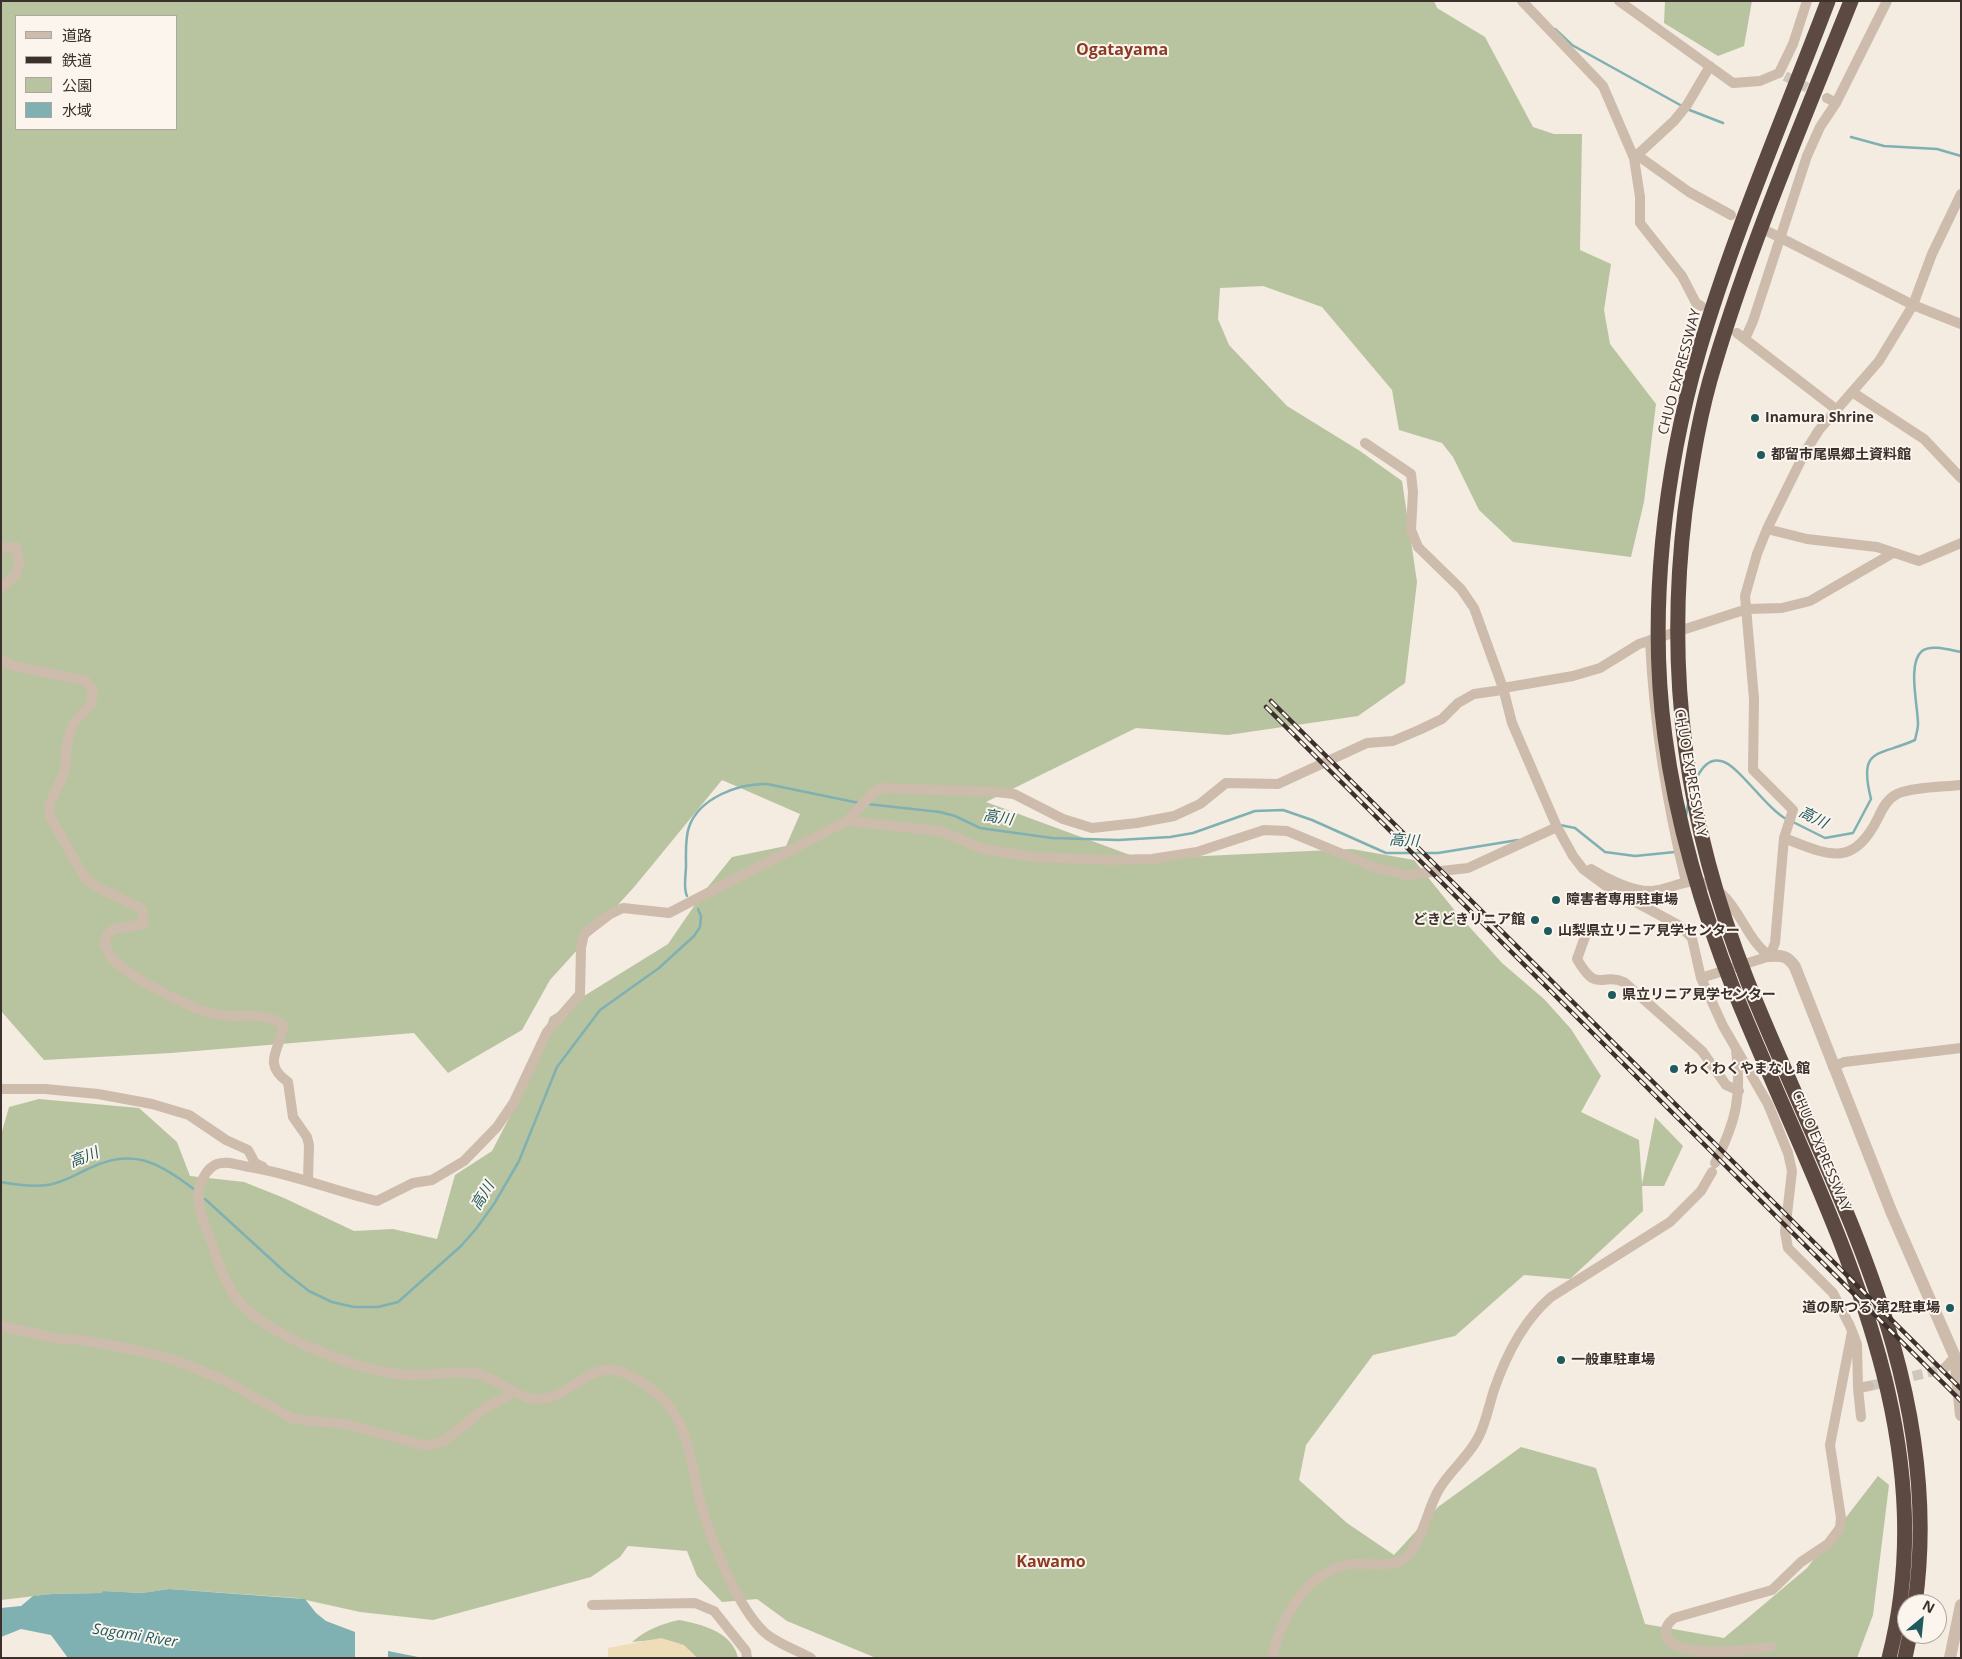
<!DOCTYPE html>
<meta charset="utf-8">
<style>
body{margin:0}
#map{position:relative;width:1962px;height:1659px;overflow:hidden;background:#f4ebe1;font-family:"Open Sans","Noto Sans JP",sans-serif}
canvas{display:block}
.frame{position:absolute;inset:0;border:2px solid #3b302b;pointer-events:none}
.legend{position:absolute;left:15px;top:15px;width:162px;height:115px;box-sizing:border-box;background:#fbf5ee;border:1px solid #aea6a0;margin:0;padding:6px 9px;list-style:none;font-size:15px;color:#3b302b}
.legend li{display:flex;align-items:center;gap:10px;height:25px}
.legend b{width:25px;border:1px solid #aea6a0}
.north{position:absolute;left:1897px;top:1594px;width:50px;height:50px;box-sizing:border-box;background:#fbf5ee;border:1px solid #aea6a0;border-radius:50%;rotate:28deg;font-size:14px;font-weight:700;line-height:20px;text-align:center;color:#3b302b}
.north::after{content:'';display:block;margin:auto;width:18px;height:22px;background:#1f5a5e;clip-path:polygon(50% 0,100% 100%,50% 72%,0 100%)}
</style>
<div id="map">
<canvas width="1962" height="1659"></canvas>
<div class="frame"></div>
<ul class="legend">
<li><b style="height:6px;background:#cdbbac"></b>道路</li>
<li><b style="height:6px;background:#3b302b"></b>鉄道</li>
<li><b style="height:14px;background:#b8c4a0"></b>公園</li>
<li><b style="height:14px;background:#7fb0b2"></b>水域</li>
</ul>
<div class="north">N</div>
</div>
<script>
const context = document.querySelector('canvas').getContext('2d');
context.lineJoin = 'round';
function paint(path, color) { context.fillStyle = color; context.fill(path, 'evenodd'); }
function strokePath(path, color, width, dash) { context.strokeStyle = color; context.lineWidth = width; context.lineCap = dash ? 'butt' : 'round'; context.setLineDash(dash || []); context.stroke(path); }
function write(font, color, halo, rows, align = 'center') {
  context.font = font + ' "Open Sans","Noto Sans JP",sans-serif'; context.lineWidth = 4; context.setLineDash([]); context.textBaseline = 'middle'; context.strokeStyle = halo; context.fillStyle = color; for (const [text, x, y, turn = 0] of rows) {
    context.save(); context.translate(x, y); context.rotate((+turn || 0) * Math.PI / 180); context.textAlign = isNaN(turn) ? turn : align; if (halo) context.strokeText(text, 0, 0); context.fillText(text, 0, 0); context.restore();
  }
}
const green = new Path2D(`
 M1,1H1434L1437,8L1485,37L1533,127L1554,134H1582L1580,250L1611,264L1604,310L1610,344L1656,404L1644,502L1631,557L1513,542L1479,510L1453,457L1442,443L1399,430L1392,390L1322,307L1263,286L1220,288L1218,319L1229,345L1287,406L1360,451L1402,481L1417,582L1405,683L1358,716L1228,735L1136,728L986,802L1141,859L1352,849L1414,860L1456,912L1502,963L1544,999L1571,1029L1601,1076L1581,1112L1639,1140L1642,1184L1655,1117L1683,1146L1664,1186H1642L1643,1211L1570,1279L1524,1275L1455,1336L1373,1355L1306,1445L1299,1480L1347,1523L1394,1555L1438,1507L1521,1447L1596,1468L1645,1624L1724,1638L1807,1568L1878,1476L1889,1485L1873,1615L1857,1658H876L787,1621L757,1599L722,1602L697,1576L687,1551L628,1546L620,1557L591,1577L433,1620L360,1612L297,1598L169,1589L142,1593L103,1591L101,1593L52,1594L1,1600V1135L9,1107L39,1099L139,1108L177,1142L190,1176L244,1182L284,1198L354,1231L393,1229L437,1239L455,1175L492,1151L519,1099L550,1017L668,944L703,893L732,857L786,846L800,814L722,780L635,886L550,980L522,1030L448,1073L414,1033L171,1053L44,1060L1,1011ZM16,16H176V129H16Z
 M1665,1H1752L1744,46L1718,56L1664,23Z
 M679,1620C701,1624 733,1632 738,1658H697C678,1636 659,1639 632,1642C646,1630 661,1624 679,1620Z`);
const sand = new Path2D(`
 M661,1638L684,1645L697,1658H608V1648Z`);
const water = new Path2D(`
 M169,1589L305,1599L316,1613L326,1621L355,1632V1658H68L51,1635L21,1629L1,1637V1608L21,1606L33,1596L52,1594L101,1593L103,1591L142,1593Z
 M388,1651L423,1658H388Z`);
const stream = new Path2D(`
 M1555,29L1572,45L1682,106
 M1687,109L1723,123
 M1851,137L1884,146L1937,149L1961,156
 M1697,777C1702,768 1709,758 1721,761C1738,764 1766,809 1788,820
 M867,804L940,812L955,816L980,828L1052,838L1118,840L1170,837L1193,833L1255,811L1283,810L1312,820L1386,853H1438L1518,840
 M1686,816L1688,804
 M1793,822L1825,838L1853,833L1871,799C1858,747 1877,757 1915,740C1916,735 1918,729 1918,724C1918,706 1907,663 1922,651C1931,644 1950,650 1961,652
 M1560,825L1575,828L1605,852L1635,856L1675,852
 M687,896C683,888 686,875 686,866C686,854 685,838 689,827C699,798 739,783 767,784L859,803
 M1,1182C17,1185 32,1187 47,1185C63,1183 76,1174 90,1168C133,1147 160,1163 195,1190
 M205,1199L286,1273L309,1291L332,1302L354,1307H378L398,1302L461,1246L476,1229L494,1204L519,1161L557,1067L600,1010L659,968L694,936L700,927L701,916L698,909`);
const minorTunnel = new Path2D(`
 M1785,76L1827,98
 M1869,1386L1944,1369`);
const minor = new Path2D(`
 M1522,1L1603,86L1634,158L1640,197V223L1682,276L1696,303L1701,306
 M1619,1L1733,83L1760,81L1779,73L1793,44L1807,1
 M1827,98L1836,103
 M1637,155L1689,192L1731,215
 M1634,158L1674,121L1687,105L1710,66
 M1769,232L1913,305L1961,324
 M1737,333L1837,410
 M1745,339L1753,321L1807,156L1820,127L1836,103L1887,1
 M1852,392L1924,439L1961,478
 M1365,443L1411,474L1413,492L1411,530L1418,547L1461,589L1474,608L1503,688L1512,723L1557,827L1573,856L1583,869L1606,886L1680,926L1692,938L1701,978L1723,1026L1768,1104L1788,1153L1792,1171L1785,1232L1788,1248L1833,1293L1850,1326L1857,1344L1858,1388L1869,1386
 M1767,529L1807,539L1877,547L1919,561L1961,543
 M1,548L17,547V555L20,562L15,575L1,588
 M1650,640C1654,725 1666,800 1686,882
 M1,660L14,666L86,681L93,690L91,704L73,724L67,743L65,771L49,805L50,817L85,878L97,887L142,909L144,924L114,929L107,935L104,944C107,947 108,953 111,957C127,976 189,1008 214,1014C239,1020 262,1009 283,1025C282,1048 260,1063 288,1082L293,1117L307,1137L309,1145L308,1180
 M1503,688L1573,676L1600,668L1639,644L1747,609L1782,608L1810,601L1893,553
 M847,821L875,791L881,788L996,792L1014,794L1063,819L1092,828L1137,823L1174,816L1200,804L1226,783L1278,784L1367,743L1393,741L1419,730L1442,719L1458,703L1474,694L1502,690
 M1784,838C1828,855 1853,869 1878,818C1882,809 1887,799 1897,794C1912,787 1943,787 1961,785
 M1591,869C1607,879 1633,892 1652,891C1669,890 1688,877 1704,883C1738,895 1743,938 1770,956
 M1586,927V934L1577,959C1598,995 1600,972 1624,982L1702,1051L1726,1085L1739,1091
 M1701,978L1770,956L1775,943L1784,838L1793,810L1753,770L1754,699L1745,596L1757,554L1767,529L1805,452L1819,430L1879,361L1913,305L1932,254L1961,194
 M1833,1067L1844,1062L1961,1048
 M1,1089H45L98,1094L152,1104L189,1115L226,1140L248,1150L255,1163L263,1167
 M1715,1163C1736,1122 1742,1096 1736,1050
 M1,1326L59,1339L82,1340L140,1351L177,1361L224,1380L293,1419L345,1424L427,1446L444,1441L485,1408L506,1397L512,1391
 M1944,1369L1955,1357
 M1858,1388L1861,1417
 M592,1605L695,1603L714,1611L746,1651L747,1658
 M1771,1647C1747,1650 1680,1659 1667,1638C1663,1630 1668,1623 1674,1618L1772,1590L1801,1562L1828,1544L1840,1528L1841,1518L1830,1445L1852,1332
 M811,1658C797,1650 775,1643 763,1631C737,1605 715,1549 704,1514C688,1465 694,1415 644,1384C606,1359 600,1370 565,1390C557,1395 549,1399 540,1399C515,1399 497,1377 474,1373C453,1370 430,1376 408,1375C362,1372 276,1339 243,1306C229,1291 221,1272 215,1253C210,1234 198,1215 198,1195C199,1184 206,1168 217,1164C228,1160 239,1166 250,1167C293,1174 334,1191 377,1201L413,1183L432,1180L464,1161L497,1127L514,1102L547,1032L580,994L581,948L584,934L610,914L623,908L669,913L847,821L940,831L983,849L1033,857L1110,860L1152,859L1197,852L1264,830L1287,831L1374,867L1406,875L1468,868L1557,827
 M1272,1658C1281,1618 1304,1575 1346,1565C1367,1560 1397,1572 1410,1553C1424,1535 1427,1511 1438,1491C1449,1471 1469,1457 1479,1436C1486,1422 1489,1405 1494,1390C1506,1355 1523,1321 1551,1297L1670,1222L1701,1191L1712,1172`);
const tertiary = new Path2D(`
 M1770,956C1782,955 1788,956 1795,967L1891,1211L1955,1357L1961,1415
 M1950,1658L1961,1605`);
const motorway = new Path2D(`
 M1828,1C1784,117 1734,232 1699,351C1664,472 1648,612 1665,737C1676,820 1702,910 1733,988C1819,1202 1950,1418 1889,1658
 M1851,1C1803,121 1752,240 1715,363C1700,411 1692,461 1685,511C1665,677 1686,825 1747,980C1828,1184 1947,1376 1915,1604
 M1905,1658L1910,1634`);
const rail = new Path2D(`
 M1271,701L1961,1389
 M1266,707L1961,1401`);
const markers = [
 [1755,418,5,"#1f5a5e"],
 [1761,455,5,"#1f5a5e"],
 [1556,900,5,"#1f5a5e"],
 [1535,920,5,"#1f5a5e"],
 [1548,931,5,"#1f5a5e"],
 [1612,995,5,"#1f5a5e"],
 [1674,1069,5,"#1f5a5e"],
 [1950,1308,5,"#1f5a5e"],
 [1561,1360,5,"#1f5a5e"]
];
const streetNames = [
 ["CHUO EXPRESSWAY",1680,372,-75],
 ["CHUO EXPRESSWAY",1690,773,80],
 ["CHUO EXPRESSWAY",1821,1151,67]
];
const poiNames = [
 ["Inamura Shrine",1765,418],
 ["都留市尾県郷土資料館",1771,455],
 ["障害者専用駐車場",1566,900],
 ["どきどきリニア館",1525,920,"right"],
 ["山梨県立リニア見学センター",1558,931],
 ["県立リニア見学センター",1622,995],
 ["わくわくやまなし館",1684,1069],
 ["道の駅つる 第2駐車場",1940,1308,"right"],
 ["一般車駐車場",1571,1360]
];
const waterNames = [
 ["高川",998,818,9],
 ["高川",1813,818,27],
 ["高川",1404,841,3],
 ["高川",84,1158,-22],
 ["高川",483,1196,-58],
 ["Sagami River",135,1636,9]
];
const quarterNames = [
 ["Ogatayama",1122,50],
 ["Kawamo",1051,1562]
];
paint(green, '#b8c4a0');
paint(sand, '#efdcb8');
paint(water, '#7fb0b2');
strokePath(stream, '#7fb0b2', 2.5);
strokePath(minorTunnel, '#cfc6bd', 10, [10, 5]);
strokePath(minor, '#cdbbac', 10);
strokePath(tertiary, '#cdbbac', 12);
strokePath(motorway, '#5c4a42', 15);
strokePath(rail, '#3b302b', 4.5);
strokePath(rail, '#fbf5ee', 2.5, [8]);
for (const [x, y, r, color] of markers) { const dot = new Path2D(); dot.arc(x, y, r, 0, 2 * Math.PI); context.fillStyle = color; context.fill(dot); strokePath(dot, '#fbf5ee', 2); }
write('14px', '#3b302b', '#fbf5ee', streetNames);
write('bold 14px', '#3b302b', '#fbf5ee', poiNames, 'left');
write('italic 15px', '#1f5a5e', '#fbf5ee', waterNames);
write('bold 16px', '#8c3b22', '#fbf5ee', quarterNames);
</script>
